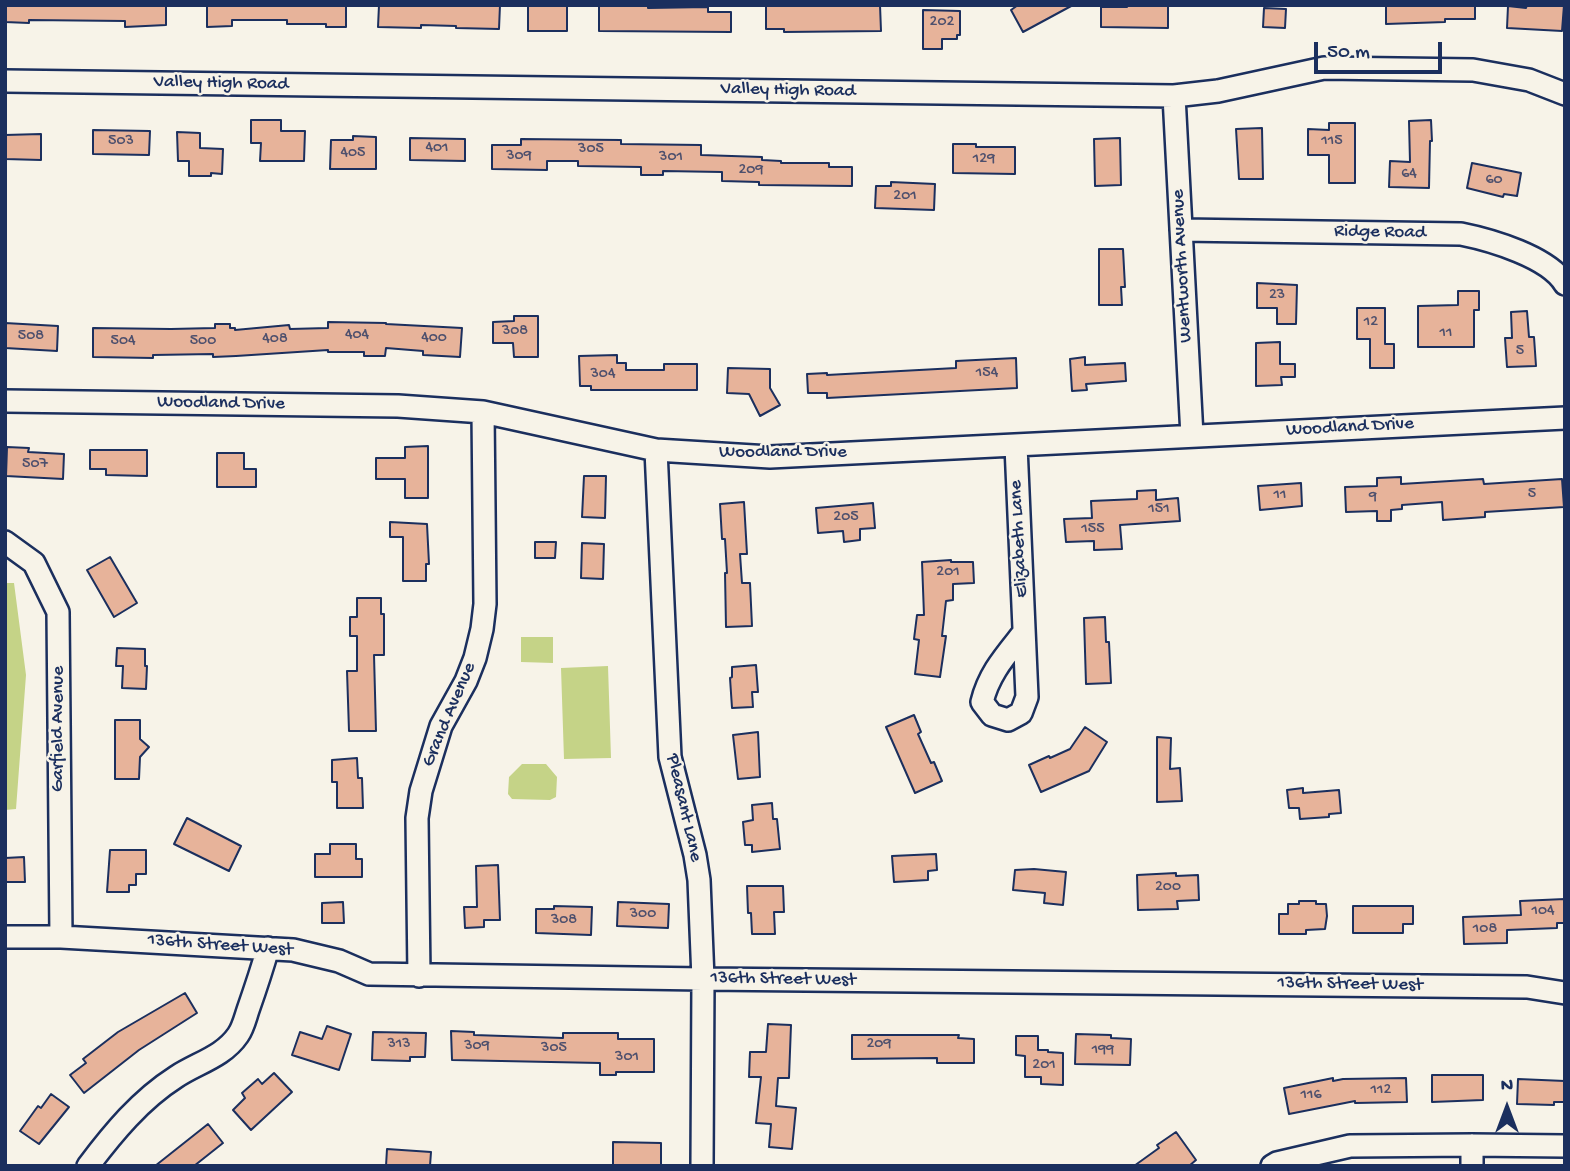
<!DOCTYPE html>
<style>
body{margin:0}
#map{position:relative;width:1570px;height:1171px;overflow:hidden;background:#f7f3e8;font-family:"Gochi Hand",sans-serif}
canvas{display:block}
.frame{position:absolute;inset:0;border:7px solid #1b2f5e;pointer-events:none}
.north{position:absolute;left:1472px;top:1073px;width:70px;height:70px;-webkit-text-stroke:5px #f7f3e8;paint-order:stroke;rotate:0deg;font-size:19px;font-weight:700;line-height:28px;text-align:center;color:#1b2f5e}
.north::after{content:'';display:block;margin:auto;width:24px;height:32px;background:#1b2f5e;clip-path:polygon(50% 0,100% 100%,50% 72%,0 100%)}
.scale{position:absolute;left:1314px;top:42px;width:128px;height:32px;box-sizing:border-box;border:4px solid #1b2f5e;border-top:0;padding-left:9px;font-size:21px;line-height:24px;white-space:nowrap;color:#1b2f5e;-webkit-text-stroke:5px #f7f3e8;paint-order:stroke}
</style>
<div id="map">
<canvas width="1570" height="1171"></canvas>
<div class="frame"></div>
<div class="north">N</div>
<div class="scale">50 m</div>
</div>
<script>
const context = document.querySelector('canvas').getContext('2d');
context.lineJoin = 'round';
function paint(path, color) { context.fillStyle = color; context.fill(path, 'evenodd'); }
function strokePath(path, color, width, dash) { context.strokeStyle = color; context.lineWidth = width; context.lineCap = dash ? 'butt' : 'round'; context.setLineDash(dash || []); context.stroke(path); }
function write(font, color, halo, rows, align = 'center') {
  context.font = font + ' "Gochi Hand",sans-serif'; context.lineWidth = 5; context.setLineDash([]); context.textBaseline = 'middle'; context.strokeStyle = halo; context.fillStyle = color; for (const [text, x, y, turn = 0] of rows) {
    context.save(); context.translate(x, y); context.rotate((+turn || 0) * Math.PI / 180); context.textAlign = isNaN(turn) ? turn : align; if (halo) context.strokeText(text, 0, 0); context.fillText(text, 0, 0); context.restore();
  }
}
const green = new Path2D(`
 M5,583H14L26,675L16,809L5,810Z
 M521,637H553V663L521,662Z
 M608,666L611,758L564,759L561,668Z
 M522,764H546L557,777L556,797L550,800L512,799L508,794L509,777Z`);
const building = new Path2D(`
 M5,5H166V25L125,27V21L29,20V23L5,22Z
 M207,5H346V27H326V24H287V20H232V26L207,27Z
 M379,5H500L499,29L456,28V26L421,25V28L378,27Z
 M528,5H567V31H528Z
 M599,5H648V8L708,7V12H731V32L599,31Z
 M766,5H880L881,31L784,32V29H766Z
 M1018,5H1073L1023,32L1011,10Z
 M1127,5H1168V28L1101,27V7H1127Z
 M1386,5H1475V19H1445V22L1386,24Z
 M1527,5H1564L1562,31L1507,28L1508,6L1526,8Z
 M1264,8L1286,9L1285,28L1263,27Z
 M923,10L960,11V35H957V39H942V49H923Z
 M251,120H281V131H305L304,161H260L261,143H251Z
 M1431,120L1432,141H1430L1429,188L1389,187L1390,161L1410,162L1409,121Z
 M1329,123H1355V183H1329V155H1308V129L1329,130Z
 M1262,128L1263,179H1239L1236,129Z
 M93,130L150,131L149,155L93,154Z
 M177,132L200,133V148L223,149L222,174L211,173V176H189V161H178Z
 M41,134V160L5,159V135Z
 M353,136L376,137V169H330L331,140H353Z
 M410,138L465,139V161L410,160Z
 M1120,138L1121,185L1095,186L1094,139Z
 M521,139L621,140V144L701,145V155L762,157V160L781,161V163H829V167H852V186L759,185V182L722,181V172L663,171V175H641V167L578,166V161H547V170L492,169V145H521Z
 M953,144H976V147H1015V174L953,173Z
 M1472,163L1521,173L1517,196L1504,194L1503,197L1467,188Z
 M891,182L935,184L934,210L875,208L876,186H891Z
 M1099,249H1123L1125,287H1121L1122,305H1099Z
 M1257,283L1297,285L1296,324H1277V308H1257Z
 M1458,291H1479V310H1474V347H1418V306L1458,305Z
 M1357,308H1385V344H1394V368H1370V339H1357Z
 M1527,311L1529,337H1534L1536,366L1507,367L1505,338H1512L1511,312Z
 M514,316H538V357H514L513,343H493V322L514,321Z
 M328,322L386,323V324L462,328L460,357L423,355V351L386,348L385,356H364V352H328V350L236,356L213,357V354L153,355V358L93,357V328L171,329L215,328V324H230V328H235V330L289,325L290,329L328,328Z
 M5,323L58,326L57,351L5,348Z
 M1280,342V364H1295V377H1281L1282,385L1256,386V343Z
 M617,355V363H626V370H664V364H697V390H591V386H580L579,356Z
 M1085,357V365L1125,363L1126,381L1086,384L1087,390L1072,391L1070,359Z
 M1016,358L1017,388L827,398V393H808L807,374L827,373V375L956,368V361Z
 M728,368L770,369V388L780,405L760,416L749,394L727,393Z
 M428,446V498H405V479H376V458H405V447Z
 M7,447L29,448L28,452L64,454L63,479L6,476Z
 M90,450H147V476L106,475V469H90Z
 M217,453H244V469H256V487H217Z
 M584,476H606L605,518L582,517Z
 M1401,477V484L1483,479L1484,484L1562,479L1564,507L1485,512V517L1443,520L1442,502L1402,505V509L1391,510V521H1377V511L1346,512L1345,487L1377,486V478Z
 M1301,483L1302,506L1260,510L1258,486Z
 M1156,490V500L1178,498L1180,521L1120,525L1122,549L1094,550V541L1066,542L1064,519L1092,518L1091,501L1137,499V491Z
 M744,502L747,554H740L742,583H750L752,626L726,627L725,573H727L725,539H722L720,504Z
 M873,503L875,528L860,529V540L844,542L843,531L818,533L816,508Z
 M390,522L427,524L429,564H426V581H403V537H390Z
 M535,542H556L555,558H535Z
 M582,543L604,544L603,579L581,578Z
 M110,557L137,603L114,617L87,570Z
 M951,560V562H973L974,583L953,584V600L946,601L942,636H946L940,677L915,674L919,640L914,639L917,615H924L922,562Z
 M357,598H381V614H384V655H374L376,731H349L347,671H357V636H350V617H357Z
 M1105,617L1106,642H1109L1111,683L1086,684L1084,618Z
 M117,648L145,649V666H147L146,689L122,688L123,666H116Z
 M756,665L758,692H752L753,707L732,708L730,678L732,677V667Z
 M914,715L921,732L918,734L931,763L934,762L942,781L915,793L886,727Z
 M115,720H140V739L149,747L140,757L139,779H115Z
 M1085,727L1107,742L1089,771L1041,792L1029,765L1049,756L1050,758L1070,749Z
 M758,732L760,777L738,779L733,735Z
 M1157,737L1171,738L1170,769L1180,768L1182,801L1157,802Z
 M357,758L358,778H362L363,808H337V782H332V760Z
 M1303,788V793L1339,790L1341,813L1329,814V817L1300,819L1299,808H1289L1287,790Z
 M772,803L773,819H777L780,849L752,852V845H745L743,822L753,820L752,805Z
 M187,818L241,846L229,871L174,844Z
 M330,844H356V859H362V877H315V854H330Z
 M110,850H146V874H136V885H129V892H107Z
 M936,854L937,870L928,871V880L894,882L892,856Z
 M24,857L25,882H5V858Z
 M498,865L500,920H484V927L465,928L464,907H477L476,866Z
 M1034,869L1066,872L1063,905L1044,903L1045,893L1013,890L1015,870Z
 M1176,873V876L1198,875L1199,900L1177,901L1178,909L1138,910L1137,875Z
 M747,886H783L784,912H774L775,934H752L751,913H748Z
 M1565,899V923H1557V928L1507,930V943L1464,944L1463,917L1521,915L1520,901Z
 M1299,901H1316V904H1326L1327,916L1325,929L1306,930V934H1279V914H1288V904H1299Z
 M343,902L344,923H322V903Z
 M618,902L669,904L668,928L617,926Z
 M554,906L592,907L591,935L536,933V909H554Z
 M1353,906H1413V924H1403V933H1353Z
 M185,993L197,1013L139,1050L84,1093L70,1075L86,1063L83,1059L118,1032Z
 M768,1024L791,1025L789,1078H778L776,1106L796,1108L792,1149L769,1147L771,1124L756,1123L761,1077H749L750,1052H766Z
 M327,1026L351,1034L339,1070L292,1055L300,1032L322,1039Z
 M451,1031L474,1032V1035L563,1038V1033H618V1039H654V1072H616V1075H600V1063L452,1060Z
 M373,1032L426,1033L425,1057H410V1061L372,1060Z
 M1076,1034L1111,1035V1038L1131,1039L1130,1065L1075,1064Z
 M852,1035H959L958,1038L974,1039V1063H937V1058L852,1059Z
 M1016,1036H1038V1050H1048V1052L1063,1053V1085L1041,1084V1077H1025V1056L1016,1055Z
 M274,1073L292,1092L251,1130L233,1110L245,1098L242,1093L258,1079L262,1084Z
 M1432,1075H1483V1100L1432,1102Z
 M1333,1078V1081L1343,1079L1406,1078L1407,1102L1355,1103V1101L1289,1114L1284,1088Z
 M1518,1079L1565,1081V1102H1554V1105L1517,1104Z
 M51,1094L69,1107L39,1144L20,1131L38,1106L41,1108Z
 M208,1124L223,1143L194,1166H155Z
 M1176,1132L1196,1160L1189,1166H1134L1159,1148L1157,1145Z
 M613,1142L661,1143V1166H613Z
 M387,1149L431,1152L430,1166H386Z`);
const street = new Path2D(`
 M5,81L1174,96L1218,91L1324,68L1473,70L1529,80L1565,94
 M1174,96L1192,436
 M1181,230L1461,234C1491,240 1549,257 1565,284
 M5,401L398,406L483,412L656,450L770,457L1565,418
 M1016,446L1027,697L1021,713L1008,720L992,715L982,702C989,673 1006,655 1024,632
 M656,450L670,757L695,855L699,880L703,979L702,1166
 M5,542L34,563L58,612L61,937
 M5,937H61L293,950L339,961L369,974L703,979L1527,987L1565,993
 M419,976L417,818L421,791L441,726L466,681L475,658L482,629L485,604L483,412
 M88,1166C113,1133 140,1100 176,1077C197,1063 223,1057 238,1035C243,1028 245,1019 248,1010C255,990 262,969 268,948
 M1272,1166L1277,1163L1350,1146L1472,1145L1565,1146
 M1472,1166V1145`);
const numberNames = [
 ["202",942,23],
 ["503",121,142],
 ["115",1332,142],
 ["401",437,149],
 ["305",591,150],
 ["405",353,154],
 ["309",519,157],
 ["301",671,158],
 ["129",984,160],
 ["209",751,171],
 ["64",1409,175],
 ["60",1494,181],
 ["201",905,197],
 ["23",1277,296],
 ["12",1371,323],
 ["308",515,332],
 ["11",1446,334],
 ["404",357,336],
 ["508",31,337],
 ["400",434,339],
 ["408",275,340],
 ["504",123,342],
 ["500",203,342],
 ["5",1520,352],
 ["154",987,374],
 ["304",603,375],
 ["507",35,465],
 ["5",1532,495],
 ["11",1280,496],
 ["9",1373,498],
 ["151",1159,510],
 ["205",846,518],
 ["155",1093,530],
 ["201",948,573],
 ["200",1168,888],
 ["104",1543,912],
 ["300",643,915],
 ["308",564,921],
 ["108",1485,930],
 ["313",399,1045],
 ["209",879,1045],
 ["309",477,1047],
 ["305",554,1049],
 ["199",1103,1051],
 ["301",627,1058],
 ["201",1044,1066],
 ["112",1381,1091],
 ["116",1311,1096]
];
const streetNames = [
 ["Valley High Road",221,84,1],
 ["Valley High Road",788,91,1],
 ["Ridge Road",1380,233,1],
 ["Wentworth Avenue",1183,266,-93],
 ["Woodland Drive",221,404,1],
 ["Woodland Drive",1350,428,-3],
 ["Woodland Drive",783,453],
 ["Elizabeth Lane",1020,539,-93],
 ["Grand Avenue",450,715,-67],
 ["Garfield Avenue",59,729,-90],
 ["Pleasant Lane",683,808,77],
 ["136th Street West",220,946,4],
 ["136th Street West",783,980,1],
 ["136th Street West",1350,985,1]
];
paint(green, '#c5d387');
paint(building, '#e7b39a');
strokePath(building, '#1b2f5e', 2);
strokePath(street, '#1b2f5e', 26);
strokePath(street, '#f7f3e8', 21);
write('16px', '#4e506d', null, numberNames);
write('19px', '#1b2f5e', '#f7f3e8', streetNames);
</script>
